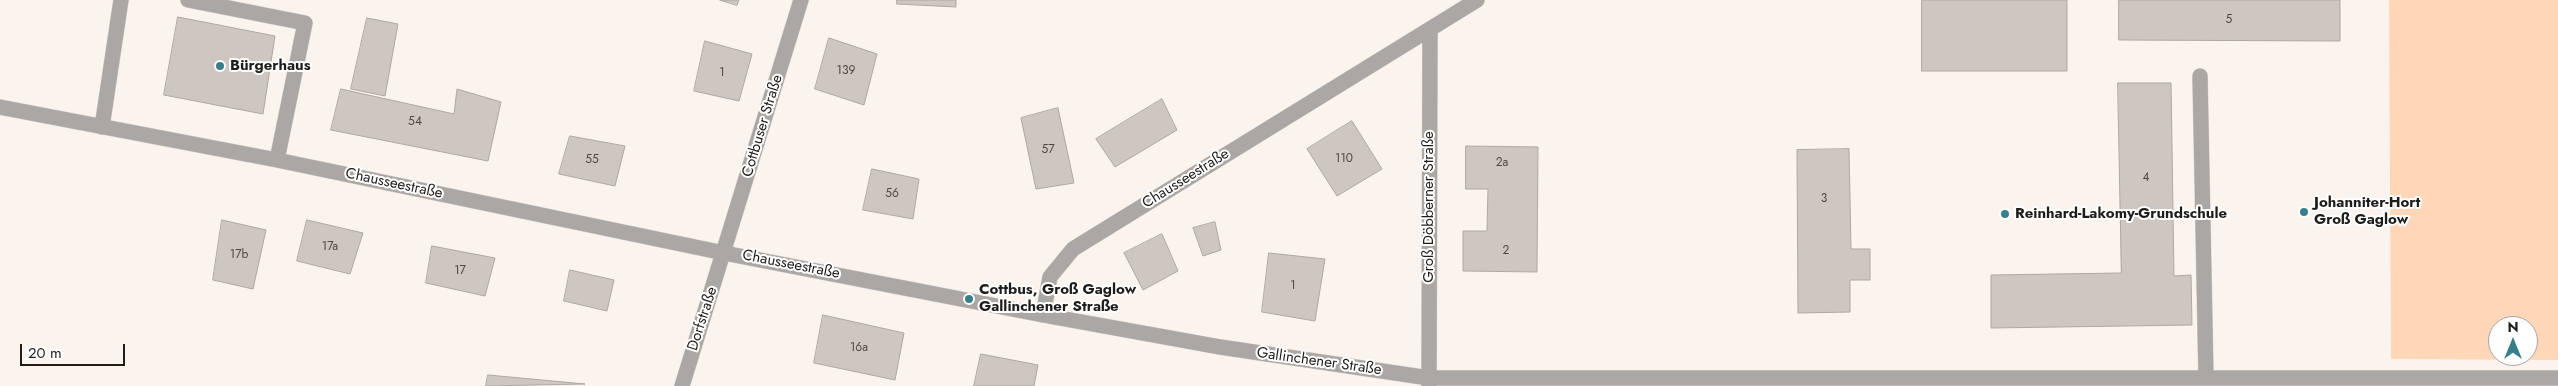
<!DOCTYPE html>
<meta charset="utf-8">
<style>
body{margin:0}
#map{position:relative;width:2558px;height:386px;overflow:hidden;background:#fbf3ee;font-family:Jost,sans-serif}
canvas{display:block}
.north{position:absolute;left:2488px;top:316px;width:50px;height:50px;box-sizing:border-box;background:#fff;border:1px solid #a5a5a4;border-radius:50%;rotate:0deg;font-size:14px;font-weight:700;line-height:20px;text-align:center;color:#1f1d1b}
.north::after{content:'';display:block;margin:auto;width:18px;height:22px;background:#397f8b;clip-path:polygon(50% 0,100% 100%,50% 72%,0 100%)}
.scale{position:absolute;left:20px;top:344px;width:105px;height:22px;box-sizing:border-box;border:2px solid #1f1d1b;border-top:0;padding-left:6px;font-size:15px;line-height:18px;white-space:nowrap;color:#1f1d1b;-webkit-text-stroke:4px #fff;paint-order:stroke}
</style>
<div id="map">
<canvas width="2558" height="386"></canvas>
<div class="north">N</div>
<div class="scale">20 m</div>
</div>
<script>
const context = document.querySelector('canvas').getContext('2d');
context.lineJoin = 'round';
function paint(path, color) { context.fillStyle = color; context.fill(path, 'evenodd'); }
function strokePath(path, color, width, dash) { context.strokeStyle = color; context.lineWidth = width; context.lineCap = dash ? 'butt' : 'round'; context.setLineDash(dash || []); context.stroke(path); }
function write(font, color, halo, rows, align = 'center') {
  context.font = font + ' Jost,sans-serif'; context.lineWidth = 4; context.setLineDash([]); context.textBaseline = 'middle'; context.strokeStyle = halo; context.fillStyle = color; for (const [text, x, y, turn = 0] of rows) {
    context.save(); context.translate(x, y); context.rotate((+turn || 0) * Math.PI / 180); context.textAlign = isNaN(turn) ? turn : align; if (halo) context.strokeText(text, 0, 0); context.fillText(text, 0, 0); context.restore();
  }
}
const green = new Path2D(`
 M2389,0H2558V360L2391,359ZM2498,326H2528V356H2498Z`);
const building = new Path2D(`
 M720,0H739L737,5Z
 M897,0H956V7L897,4Z
 M1922,0H2067V71H1922Z
 M2119,0H2340V41L2119,40Z
 M178,17L275,36L263,114L164,95Z
 M367,18L398,24L385,96L351,89Z
 M829,38L877,54L864,105L815,89Z
 M705,41L752,54L739,101L694,91Z
 M2118,83H2171L2174,276L2191,275L2192,325L1991,328V275L2121,273Z
 M341,89L454,114L457,89L501,102L488,161L331,130Z
 M1162,99L1177,130L1115,167L1096,139Z
 M1058,108L1074,183L1036,189L1021,118Z
 M1352,121L1382,169L1337,196L1307,149Z
 M570,136L625,146L615,186L559,174Z
 M1466,146L1538,147L1537,272L1463,271V231H1487L1488,189H1466Z
 M1849,149L1851,249H1870V280H1850V312L1798,313L1797,150Z
 M872,169L919,179L913,219L863,210Z
 M222,220L266,230L253,289L213,280Z
 M307,220L363,233L350,274L297,261Z
 M1215,222L1221,250L1203,256L1193,228Z
 M1162,234L1178,271L1143,290L1124,253Z
 M432,246L495,258L485,296L426,283Z
 M1269,253L1325,259L1315,321L1262,312Z
 M570,270L614,280L607,311L564,301Z
 M823,315L904,333L895,380L814,363Z
 M981,354L1038,365L1034,386H974Z
 M488,375L585,384L486,386Z`);
const minor = new Path2D(`
 M188,0L305,23L277,160
 M2200,76L2206,377
 M0,107L277,160L724,253L1043,315L1220,347L1429,378H2558
 M102,127L121,0
 M1043,315L1050,277L1073,249L1477,0
 M682,386L801,0
 M1429,386L1430,29`);
const markers = [
 [220,66,5,"#397f8b"],
 [2304,212,5,"#397f8b"],
 [2005,214,5,"#397f8b"],
 [969,299,5,"#397f8b"]
];
const numberNames = [
 ["5",2229,20],
 ["139",846,71],
 ["1",722,73],
 ["54",415,122],
 ["57",1048,150],
 ["110",1344,159],
 ["55",592,160],
 ["2a",1502,163],
 ["4",2146,178],
 ["56",892,194],
 ["3",1824,199],
 ["17a",330,247],
 ["2",1506,251],
 ["17b",239,255],
 ["17",460,271],
 ["1",1293,286],
 ["16a",859,348]
];
const poiNames = [
 ["Bürgerhaus",230,66],
 ["Johanniter-Hort",2314,203],
 ["Groß Gaglow",2314,220],
 ["Reinhard-Lakomy-Grundschule",2015,214],
 ["Cottbus, Groß Gaglow",979,290],
 ["Gallinchener Straße",979,307]
];
const streetNames = [
 ["Cottbuser Straße",763,126,-73],
 ["Chausseestraße",1186,179,-32],
 ["Chausseestraße",394,184,12],
 ["Groß Döbberner Straße",1429,207,-90],
 ["Chausseestraße",791,265,11],
 ["Dorfstraße",703,319,-72],
 ["Gallinchener Straße",1319,362,8]
];
paint(green, '#fdd7b8');
paint(building, '#cec7c1');
strokePath(building, '#aea7a2', 1);
strokePath(minor, '#d8d1cc', 16);
strokePath(minor, '#aaa7a4', 15);
for (const [x, y, r, color] of markers) { const dot = new Path2D(); dot.arc(x, y, r, 0, 2 * Math.PI); context.fillStyle = color; context.fill(dot); strokePath(dot, '#fff', 2); }
write('12px', '#4b4844', null, numberNames);
write('bold 15px', '#1f1d1b', '#fff', poiNames, 'left');
write('15px', '#1f1d1b', '#fff', streetNames);
</script>
